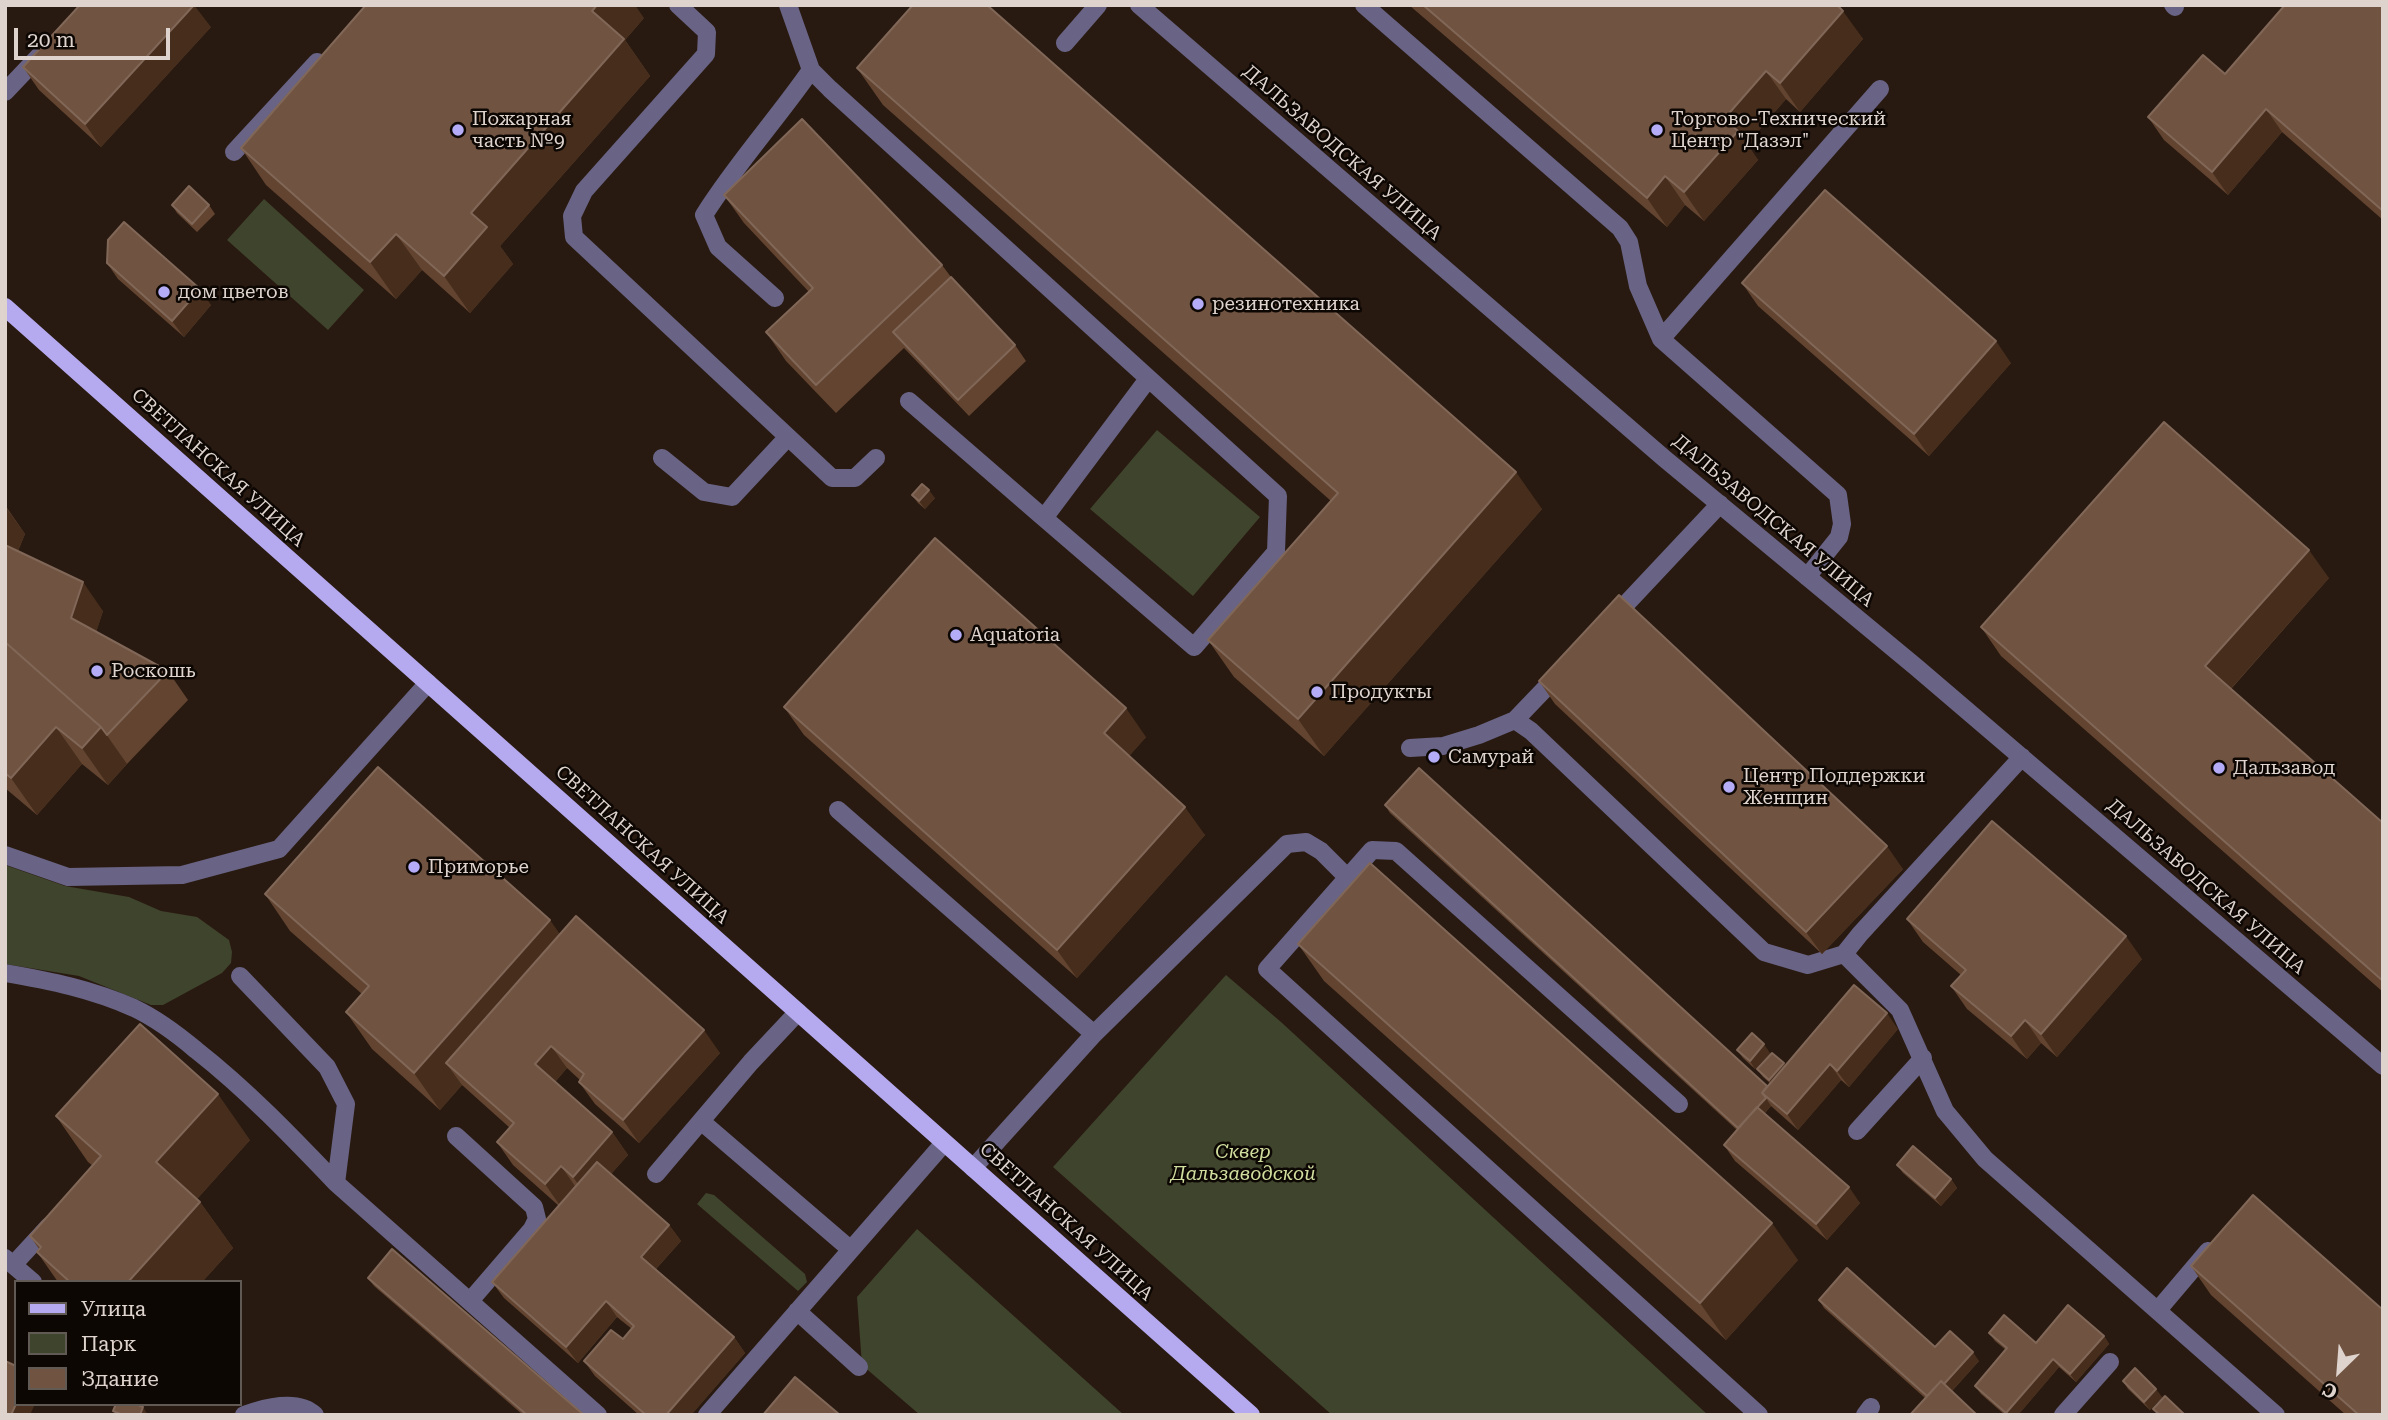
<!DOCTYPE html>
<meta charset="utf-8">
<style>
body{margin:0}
#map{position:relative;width:2388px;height:1420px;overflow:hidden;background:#291a11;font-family:"Roboto Serif",serif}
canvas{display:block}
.frame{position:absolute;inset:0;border:7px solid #ded3cd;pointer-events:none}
.legend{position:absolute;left:14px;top:1280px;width:228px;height:126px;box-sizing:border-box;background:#0d0704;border:2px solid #615954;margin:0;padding:9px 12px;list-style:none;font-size:21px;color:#ded3cd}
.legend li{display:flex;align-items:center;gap:14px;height:35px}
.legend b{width:35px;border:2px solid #615954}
.north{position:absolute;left:2304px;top:1336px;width:70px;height:70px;-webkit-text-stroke:5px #0d0704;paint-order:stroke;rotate:205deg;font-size:19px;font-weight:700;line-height:28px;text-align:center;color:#ded3cd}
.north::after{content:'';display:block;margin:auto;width:24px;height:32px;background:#ded3cd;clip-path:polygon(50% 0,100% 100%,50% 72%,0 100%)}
.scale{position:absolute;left:14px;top:28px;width:156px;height:32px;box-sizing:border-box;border:4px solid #ded3cd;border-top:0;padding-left:9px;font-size:21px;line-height:24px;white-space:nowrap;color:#ded3cd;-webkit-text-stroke:5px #0d0704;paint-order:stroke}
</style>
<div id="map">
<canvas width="2388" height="1420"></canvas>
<div class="frame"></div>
<ul class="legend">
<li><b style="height:9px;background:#b5aaef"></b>Улица</li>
<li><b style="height:19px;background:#3f442d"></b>Парк</li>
<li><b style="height:19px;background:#705341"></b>Здание</li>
</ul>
<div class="north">С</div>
<div class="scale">20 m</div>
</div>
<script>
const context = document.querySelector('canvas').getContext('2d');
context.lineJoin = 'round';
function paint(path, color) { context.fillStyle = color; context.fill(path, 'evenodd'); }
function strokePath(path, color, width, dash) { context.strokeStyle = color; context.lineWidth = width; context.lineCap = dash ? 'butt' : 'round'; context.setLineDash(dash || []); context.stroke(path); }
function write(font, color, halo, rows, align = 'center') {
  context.font = font + ' "Roboto Serif",serif'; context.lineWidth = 5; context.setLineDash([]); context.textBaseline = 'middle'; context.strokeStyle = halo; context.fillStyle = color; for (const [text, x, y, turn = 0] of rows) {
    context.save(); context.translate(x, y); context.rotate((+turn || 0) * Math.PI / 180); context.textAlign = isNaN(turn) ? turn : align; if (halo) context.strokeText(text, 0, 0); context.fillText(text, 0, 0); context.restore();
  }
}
const green = new Path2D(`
 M264,199L364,290L328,330L227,240Z
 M1157,430L1260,517L1193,596L1090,509Z
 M5,865L65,886L129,897L161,911L197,917L229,940L232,952L231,963L222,973L163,1005H151L79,976L5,964Z
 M1226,975L1281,1022L1708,1415H1332L1053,1167Z
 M706,1193L714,1195L805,1274L807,1282L798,1291L697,1204Z
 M917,1229L1124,1415H920L862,1365L857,1297Z`);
const minor = new Path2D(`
 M678,5L707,32L706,54L584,191L572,216L574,237L832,478H855L876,458
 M788,5L811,70L830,89L1278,496L1276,552L1194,647L1044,518L1148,379
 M1139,5L1665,459L1916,667L2383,1066
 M1364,5L1620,228L1629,242L1638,286L1661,339L1880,89
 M2173,5L2175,7
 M1065,43L1098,5
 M5,92L42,53
 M234,152L317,62
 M775,298L718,247L704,215C736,164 777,119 811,70
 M1661,339L1838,495L1842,524L1839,537L1807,577
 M909,401L1044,518
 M662,458L704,492L732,497L787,438
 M1611,620L1720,504
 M1515,720L1531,731L1764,952L1808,965L1844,954L1900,1010L1945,1111L1985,1159L2276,1415
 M1410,748L1443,746L1479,735L1515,720L1560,673
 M838,810L1094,1034
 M5,855L68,877L182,875L279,849L428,683
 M1844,954L1860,934L2022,757
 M5,973C51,981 91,989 134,1008C157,1019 177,1034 196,1050C247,1090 291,1136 336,1183
 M240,976L327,1067L346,1104L336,1183L598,1415
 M1679,1104L1396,851L1372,850L1267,969L1759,1415
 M702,1122L850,1249
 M1857,1131L1923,1058
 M456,1136L534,1207L537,1219L532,1229L470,1301
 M973,1168L1094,1034L1287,844L1306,842L1321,851L1347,877
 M656,1174L751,1062L798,1012
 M5,1258L33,1282
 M14,1264L49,1226
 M2158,1310L2208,1251
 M797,1311L859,1367
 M244,1415C264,1408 297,1398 315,1415
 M707,1415L944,1143
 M1865,1415L1871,1407
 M2063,1415L2110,1362`);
const major = new Path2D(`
 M5,307L1251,1415`);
const wall = new Path2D(`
 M1409,5H1837L1863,39L1800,112L1786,99L1747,144L1758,160L1704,221L1685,205L1667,227Z
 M2383,5V220L2282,132L2228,195L2164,140L2148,117L2225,74Z
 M644,18L625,40L650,76L500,246L513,264L470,313L422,270L396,299L266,185L241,148Z
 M211,27L101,147L39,90L23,67Z
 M857,68L1542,509L1324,756L1234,677L1208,640L1331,501L883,105Z
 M724,195L942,265L951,277L1015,345L1026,361L969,416L904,348L836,413L786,361L766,332L809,292L744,223Z
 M172,205H209L215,214L197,232L177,213Z
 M107,263L211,305L184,337L118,279Z
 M1742,283L2011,363L1929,456L1758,306Z
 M912,495L935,498L925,509L918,503Z
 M5,505L25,534L18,551L103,611L96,632L168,671L188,700L127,764L108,785L82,764L37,815L5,788Z
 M2329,578L2231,689L2383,823V992L2001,656L1981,627Z
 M1539,681L1903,869L1822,954L1555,704Z
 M784,707L1146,737L1129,756L1205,835L1077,978L804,735Z
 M1385,805L1767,1086L1770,1083L1763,1077L1757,1069L1785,1065L1898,1029L1849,1087L1841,1080L1798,1130L1771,1106L1765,1113L1860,1203L1827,1240L1735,1161L1724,1145L1737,1130L1390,813Z
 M265,894L560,934L720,1053L639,1143L595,1104L579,1082L580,1080L567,1068L555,1082L612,1132L628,1155L611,1174L669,1225L681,1241L656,1269L734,1337L745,1353L691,1415H639L595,1376L584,1361L623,1339L632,1329L617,1317L578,1363L504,1298L492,1282L559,1206L513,1165L497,1142L510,1128L462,1085L440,1110L372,1049L346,1012L362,994L290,931Z
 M1907,919L2142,959L2057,1057L2041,1043L2027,1059L1967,1009L1951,986L1961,975L1923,942Z
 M1298,944L1798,1260L1726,1340L1324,981Z
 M1737,1050L1770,1053L1755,1069L1743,1058Z
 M56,1116L250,1140L197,1199L200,1202L233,1248L202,1282H58L37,1252L39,1249L30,1236L93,1166L88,1162Z
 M1897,1165L1951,1179L1957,1188L1941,1206L1903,1173Z
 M2191,1266L2383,1415H2346L2211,1295Z
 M368,1278L584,1415H523L374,1286Z
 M1819,1300L1935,1347L1979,1361L1952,1391L1925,1398L1824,1308Z
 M1989,1333L2036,1343L2104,1336L2109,1344L2076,1382L2059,1367L2018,1415H2005L1981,1394L1975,1386L2006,1350L1995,1341Z
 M2123,1381L2162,1397L2150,1410L2128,1389Z`);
const shadedWall = new Path2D(`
 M194,5L211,27L101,147L85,124Z
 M597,5H635L644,18L625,40L650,76L500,246L513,264L470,313L444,276L471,213L592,11Z
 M1843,11L1863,39L1800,112L1780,83Z
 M1766,71L1786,99L1747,144L1758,160L1704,221L1684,192L1724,119Z
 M2266,109L2282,132L2228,195L2212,172Z
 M1665,176L1685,205L1667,227L1647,198Z
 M396,234L422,270L396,299L370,262Z
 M200,289L211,305L184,337L172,321Z
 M1996,341L2011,363L1929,456L1914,434Z
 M1516,472L1542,509L1324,756L1298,719Z
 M929,490L935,498L925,509L919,501Z
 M5,506L25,534L11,567L5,558Z
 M2309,550L2329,578L2225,695L2205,666Z
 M83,582L103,611L91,647L71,618Z
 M1126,708L1146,737L1124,762L1104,733Z
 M56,727L82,764L37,815L11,778Z
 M101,727L127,764L108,785L82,748Z
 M1185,807L1205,835L1077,978L1057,950Z
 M1887,846L1903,869L1822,954L1806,932Z
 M550,920L576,957L446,1063L462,1085L440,1110L414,1073Z
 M2126,936L2142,959L2057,1057L2041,1034Z
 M1887,1013L1898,1029L1849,1087L1837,1071Z
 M2025,1020L2041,1043L2027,1059L2011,1036Z
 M704,1030L720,1053L639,1143L623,1120Z
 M1764,1044L1770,1053L1755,1069L1750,1061Z
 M551,1046L567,1068L551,1087L535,1064Z
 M1784,1063L1790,1072L1775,1088L1769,1080Z
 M1830,1064L1841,1080L1798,1130L1787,1114Z
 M218,1094L250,1140L189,1208L156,1162Z
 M1766,1098L1771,1106L1744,1136L1738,1128Z
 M612,1132L628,1155L589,1199L573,1177Z
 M561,1166L577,1189L561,1207L545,1184Z
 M1951,1179L1957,1188L1941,1206L1935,1198Z
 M1849,1187L1860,1203L1827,1240L1816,1224Z
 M200,1202L233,1248L202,1282H128Z
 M1772,1223L1798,1260L1726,1340L1700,1303Z
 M669,1225L681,1241L652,1273L641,1257Z
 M606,1301L617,1317L578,1363L566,1347Z
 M2104,1336L2109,1344L2076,1382L2070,1374Z
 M734,1337L745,1353L691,1415H666Z
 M1973,1352L1979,1361L1936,1408L1931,1400Z
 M2053,1359L2059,1367L2018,1415H2008L2006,1413Z
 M2156,1389L2162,1397L2150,1410L2144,1402Z
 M16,1404H35L30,1415H11Z
 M143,1407L148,1415H140Z`);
const building = new Path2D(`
 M80,5H194L85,124L23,67Z
 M366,5H597L592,11L624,39L471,213L487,227L444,276L396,234L370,262L241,148Z
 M913,5H987L1516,472L1298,719L1208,640L1338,493L857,68Z
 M1423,5H1837L1843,11L1780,83L1766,71L1724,119L1738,131L1684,192L1665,176L1647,198Z
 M2285,5H2383V211L2266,109L2212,172L2148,117L2203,55L2225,74Z
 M802,119L942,265L816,385L766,332L813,288L724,195Z
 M189,186L209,205L192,224L172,205Z
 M1825,190L1996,341L1914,434L1742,283Z
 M124,222L200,289L172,321L107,263L108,240Z
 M951,277L1015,345L958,400L893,332Z
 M2164,422L2309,550L2205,666L2383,823V981L1981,627Z
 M922,484L929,490L919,501L912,495Z
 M935,538L1126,708L1104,733L1185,807L1057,950L784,707Z
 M5,545L83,582L71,618L168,671L107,735L101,727L5,642Z
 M1619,595L1887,846L1806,932L1539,681Z
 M5,642L101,727L82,748L56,727L11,778L5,773Z
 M378,767L550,920L414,1073L346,1012L369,986L265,894Z
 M1419,768L1767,1086L1762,1093L1766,1098L1738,1128L1385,805Z
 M1992,821L2126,936L2041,1034L2025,1020L2011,1036L1951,986L1966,970L1907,919Z
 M1370,863L1772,1223L1700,1303L1298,944Z
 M576,916L704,1030L623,1120L579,1082L584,1074L551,1046L535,1064L612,1132L573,1177L561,1166L545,1184L497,1142L514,1123L446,1063Z
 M1854,985L1887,1013L1837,1071L1830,1064L1787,1114L1762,1093Z
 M140,1024L218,1094L156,1162L200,1202L128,1282H70L37,1252L41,1247L30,1236L101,1156L56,1116Z
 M1752,1033L1764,1044L1750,1061L1737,1050Z
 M1772,1053L1784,1063L1769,1080L1757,1069Z
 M1757,1107L1849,1187L1816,1224L1724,1145Z
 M1913,1146L1951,1179L1935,1198L1897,1165Z
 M597,1162L669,1225L641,1257L734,1337L666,1415H646L584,1361L611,1330L623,1339L634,1326L606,1301L566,1347L492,1282Z
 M2253,1195L2383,1310V1415H2359L2191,1266Z
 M392,1249L584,1415H527L368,1278Z
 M1847,1268L1935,1347L1950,1331L1973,1352L1944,1384L1941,1381L1927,1396L1819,1300Z
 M2068,1305L2104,1336L2070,1374L2053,1359L2006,1413L1975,1386L2007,1348L1989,1333L2004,1315L2036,1343Z
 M5,1361L16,1366V1404L11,1415H5Z
 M2135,1368L2156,1389L2144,1402L2123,1381Z
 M795,1377L840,1415H763Z
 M1941,1381L1977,1415H1910Z
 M2165,1396L2185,1415H2160L2153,1409Z
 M116,1404H136L143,1407L140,1415H123L113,1411Z`);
const markers = [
 [458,130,7,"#b5acf8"],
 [1657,130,7,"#b5acf8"],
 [164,292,7,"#b5acf8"],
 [1198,304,7,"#b5acf8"],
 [956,635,7,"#b5acf8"],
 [97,671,7,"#b5acf8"],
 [1317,692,7,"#b5acf8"],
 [1434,757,7,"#b5acf8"],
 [2219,768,7,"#b5acf8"],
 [1729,787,7,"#b5acf8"],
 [414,867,7,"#b5acf8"]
];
const poiNames = [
 ["Пожарная",472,119],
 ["часть №9",472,141],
 ["Торгово-Технический",1671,119],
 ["Центр \"Дазэл\"",1671,141],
 ["дом цветов",178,292],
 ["резинотехника",1212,304],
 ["Aquatoria",970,635],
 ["Роскошь",111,671],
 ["Продукты",1331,692],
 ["Самурай",1448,757],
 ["Дальзавод",2233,768],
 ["Центр Поддержки",1743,776],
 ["Женщин",1743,798],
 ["Приморье",428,867]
];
const streetNames = [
 ["ДАЛЬЗАВОДСКАЯ УЛИЦА",1342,153,41],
 ["СВЕТЛАНСКАЯ УЛИЦА",218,468,42],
 ["ДАЛЬЗАВОДСКАЯ УЛИЦА",1773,521,40],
 ["СВЕТЛАНСКАЯ УЛИЦА",642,845,42],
 ["ДАЛЬЗАВОДСКАЯ УЛИЦА",2206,887,41],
 ["СВЕТЛАНСКАЯ УЛИЦА",1066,1222,42]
];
const parkNames = [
 ["Сквер",1243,1152],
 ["Дальзаводской",1243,1174]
];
paint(green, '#3f442d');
strokePath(minor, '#696485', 18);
strokePath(major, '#b5aaef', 18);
paint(wall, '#624430');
paint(shadedWall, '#462d1c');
paint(building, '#705341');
strokePath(building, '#816757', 2);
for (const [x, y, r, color] of markers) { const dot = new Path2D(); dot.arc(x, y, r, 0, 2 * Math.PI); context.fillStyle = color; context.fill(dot); strokePath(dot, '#0d0704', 2.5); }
write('19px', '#ded3cd', '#0d0704', poiNames, 'left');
write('19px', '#ded3cd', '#0d0704', streetNames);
write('italic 19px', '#d0de9e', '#0d0704', parkNames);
</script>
